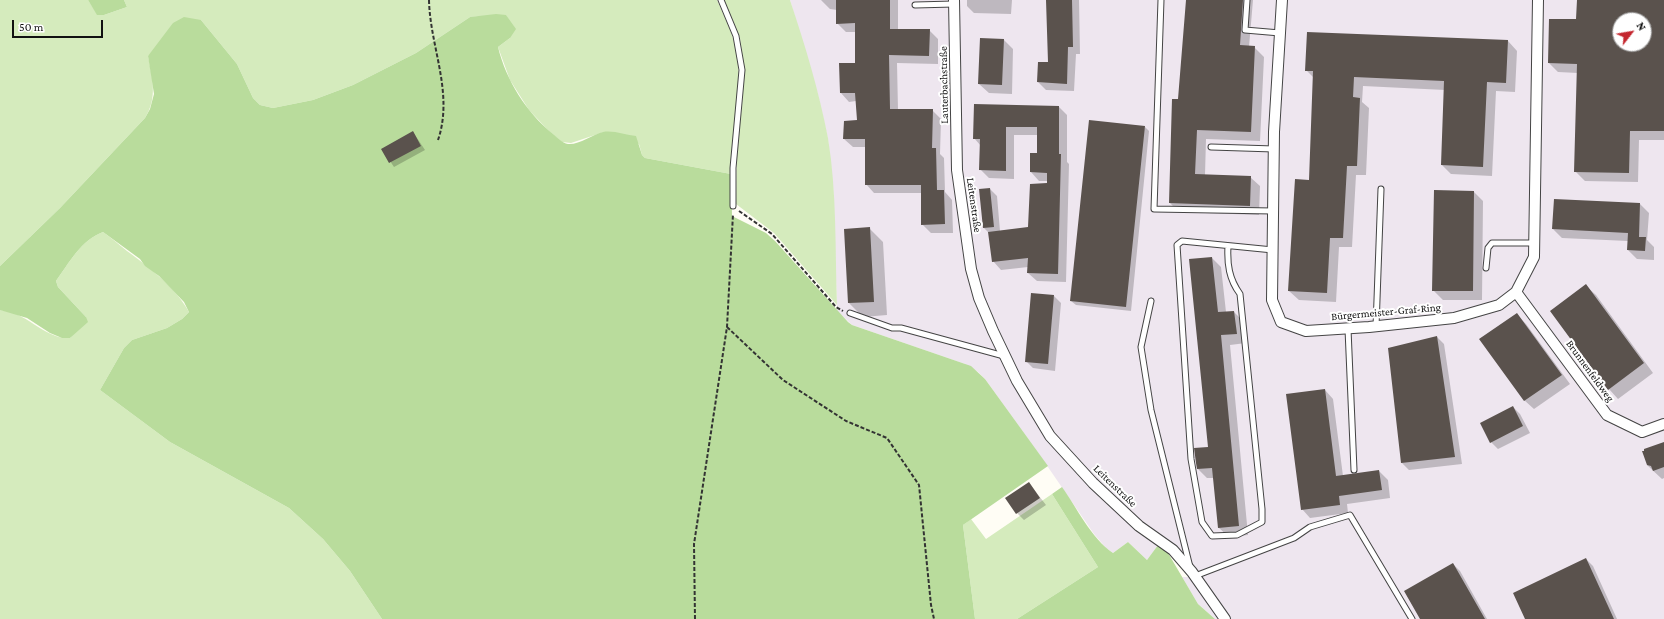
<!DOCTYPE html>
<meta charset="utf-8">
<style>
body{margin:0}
#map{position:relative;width:1664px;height:619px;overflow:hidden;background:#fffdf5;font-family:"Crimson Pro",serif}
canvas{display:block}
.north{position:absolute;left:1612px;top:12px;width:40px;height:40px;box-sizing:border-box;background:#fff;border:1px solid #a0a0a0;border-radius:50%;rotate:59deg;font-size:11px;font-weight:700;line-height:16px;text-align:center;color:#111}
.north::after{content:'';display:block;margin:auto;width:14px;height:18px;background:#c4262e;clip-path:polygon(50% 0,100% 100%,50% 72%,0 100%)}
.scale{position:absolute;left:12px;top:20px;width:91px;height:18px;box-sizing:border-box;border:2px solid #111;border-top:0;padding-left:5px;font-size:12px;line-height:14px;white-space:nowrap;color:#111;-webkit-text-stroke:3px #fff;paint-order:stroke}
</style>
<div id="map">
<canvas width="1664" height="619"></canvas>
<div class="north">N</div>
<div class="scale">50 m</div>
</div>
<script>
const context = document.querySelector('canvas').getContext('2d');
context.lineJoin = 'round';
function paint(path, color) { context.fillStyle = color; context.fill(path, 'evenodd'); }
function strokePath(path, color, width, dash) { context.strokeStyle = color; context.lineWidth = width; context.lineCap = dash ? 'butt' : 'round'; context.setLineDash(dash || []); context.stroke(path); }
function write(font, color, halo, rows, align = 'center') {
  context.font = font + ' "Crimson Pro",serif'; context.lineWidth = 4; context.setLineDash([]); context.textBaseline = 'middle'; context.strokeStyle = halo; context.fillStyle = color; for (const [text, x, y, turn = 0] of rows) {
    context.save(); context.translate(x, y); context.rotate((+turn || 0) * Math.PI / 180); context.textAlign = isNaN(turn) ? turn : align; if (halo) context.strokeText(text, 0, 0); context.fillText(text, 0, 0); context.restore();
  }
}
const industrial = new Path2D(`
 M790,0H1664V619H1215L1198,604L1182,577H1189L1162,540L1147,560L1128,542L1113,553L1106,548L1094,534L1039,454L985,379L978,372L965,364L852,325L837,311L833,185L828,139L818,95ZM1620,20H1644V44H1620Z`);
const green = new Path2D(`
 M0,0H88L98,15H104L127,7L124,0H717C725,18 734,35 737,55C743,91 731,135 731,174L645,158L642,155L639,144L604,132L571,143L562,142L548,130L529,110L510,80L498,47L510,38L506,15L470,17L416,53L353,85L313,100L273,108L260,105L253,98L237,64L201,20L148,56C152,78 158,97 145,118L60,208L0,266Z
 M724,0H790C805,45 819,91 828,138C837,192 835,250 837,305L774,233L736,204L737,145L742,107L744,72L740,38Z
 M103,232C112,238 119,245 127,251C149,267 176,288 189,312L182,319L167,328L132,340L124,348L100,390L170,442L289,508L323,539L350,571L382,619H0V310C26,311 45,340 70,338L86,317L58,287L56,281C69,263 81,240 103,232Z
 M1052,494L1098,567L1017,619H975L963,525L971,519L986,539Z`);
const forest = new Path2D(`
 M88,0H124L127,7L104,15H97Z
 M496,14L506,15L516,29L510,38L498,47C506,80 526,112 553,134C557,137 562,143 568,144C579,145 592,135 603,132C613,130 626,135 636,136L642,155L645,158L731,174L732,216L766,233L775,241L848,322L852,325L971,366L985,379L1048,466L963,525L975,619H382L350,571L323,539L289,508L170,442L100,390L124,348L132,340L167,328L182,319L189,312L184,302L159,276L145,266L140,259L103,232C81,240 69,263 56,281L58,287L86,317L88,322L70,338H62L50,333L27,318L0,310V266L60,208L145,118L150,109L154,94L148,56L173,23L184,17L201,20L237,64L253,98L260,105L273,108L313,100L353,85L416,53L470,17Z
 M1062,487C1077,508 1091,538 1113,553L1128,542L1147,560L1161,541L1198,604L1215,619H1017L1098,567L1052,494Z`);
const shadow = new Path2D(`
 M821,0H898V30H929L938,39V64L897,63L898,110H932L941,119L940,154L944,158L945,192L952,200L953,233H931L922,224V193H874L866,184V147H853L844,139L858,121L856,101L849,102L841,93L856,64V32H846L837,23V10L830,9Z
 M967,0H1012L1011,14L974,13L967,6Z
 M1047,0H1079L1080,54H1076L1074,91L1046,90L1038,82L1049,63Z
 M1187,0H1253L1249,47H1254L1264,57L1260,141L1206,139L1205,175L1250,177L1260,186L1259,215L1179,212L1170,203Z
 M1578,0H1664V140H1639L1638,182L1585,181L1575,171L1578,73L1558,72L1549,63L1577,21ZM1620,20H1644V44H1620Z
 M1004,40L1013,49L1012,94L989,93L979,84Z
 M1508,41L1517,51L1515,92L1496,91L1492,176L1451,174L1442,165L1445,90L1363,86L1362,102L1369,108L1366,175H1356L1352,247H1339L1336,302L1299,300L1289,291L1310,181L1314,78L1306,70Z
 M1059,107L1067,115V162L1069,164L1066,282L1037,281L1028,273V267L1001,270L993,261L990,234L984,228L990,189L997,196L1000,231L1029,228L1048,183V181H1039L1031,172V154H1038V135H1014V179L989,178L980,169L981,146L974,138Z
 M1145,127L1149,131L1131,311L1076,305L1071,301Z
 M413,132L425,150L394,167L382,149Z
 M1435,191L1474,192L1483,201L1482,300H1443L1433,290Z
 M1640,204L1649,213L1647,240L1654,247V260L1637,259L1628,250V241L1562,238L1553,229Z
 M869,228L883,242L887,315L863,317L849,303L845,230Z
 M1212,258L1221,267L1226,312H1234L1243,321L1246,343L1230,345L1248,535L1229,537L1219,528L1214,478H1207L1198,469L1209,448Z
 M1586,286L1596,295L1653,373L1618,399L1609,389L1552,311Z
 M1054,296L1061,303L1055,371L1033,368L1026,361Z
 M1517,315L1526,324L1570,384L1534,409L1524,400Z
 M1437,337L1444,344L1462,464L1409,470L1402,463L1389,349Z
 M1325,390L1333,399L1343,476L1379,471L1388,480L1390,498L1347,504L1348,513L1310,518L1302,509Z
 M1513,407L1520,414L1530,433L1498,449L1491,442Z
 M1664,443V478L1662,479L1647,465Z
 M1029,483L1046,505L1024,520L1017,513Z
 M1586,559L1593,566L1617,619H1526Z
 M1453,564L1460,571L1487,619H1421Z`);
const building = new Path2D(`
 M836,0H890V29H930L929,56L889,55L890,109H933L932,148H936L937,190H944L945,224L921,225V185H865V139H843L844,121L857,120L855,93H840L839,63H855V23L836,24Z
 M1046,0H1072L1073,47H1068L1067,84L1037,82L1038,62H1048Z
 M1186,0H1243L1240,45L1255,46L1251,132L1197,130L1195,174L1251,176L1250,206L1169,203L1172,99H1178Z
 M1577,0H1664V131H1630L1629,173L1574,172L1577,64L1548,63L1549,19H1576ZM1620,20H1645V44H1620Z
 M1307,32L1508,40L1506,83L1487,82L1483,167L1441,165L1444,81L1354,77L1353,97L1360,98L1357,166H1347L1343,238H1330L1327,293L1288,291L1295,179L1309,180L1313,71H1305Z
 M980,38L1004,39L1002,85L978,84Z
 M974,104L1059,106V154H1061L1058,274L1027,273L1028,258L992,262L988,232L1028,227L1030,184L1047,183V173L1030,172V153H1037V127H1006V171L979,170L980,139H973Z
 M1089,120L1145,126L1126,307L1070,301Z
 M413,131L421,146L389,163L381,149Z
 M990,188L994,227L983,228L979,189Z
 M1434,190L1474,191L1473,291H1432Z
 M1554,199L1640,203L1639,237H1646L1645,251L1627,250L1628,233L1552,229Z
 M870,227L874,302L848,303L844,229Z
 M1212,257L1218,312L1234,311L1237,334L1221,335L1239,526L1218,528L1212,468L1197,469L1196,463L1194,448L1208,447L1189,259Z
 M1586,284L1644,363L1608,390L1550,311Z
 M1031,293L1054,295L1048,364L1025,362Z
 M1517,313L1562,375L1524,401L1479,339Z
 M1437,336L1455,457L1401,463L1388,348Z
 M1325,389L1336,476L1379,470L1382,490L1339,496L1340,505L1301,510L1286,394Z
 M1513,406L1523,426L1490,443L1480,423Z
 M1664,442V467L1653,471L1651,466L1647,465L1642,451H1644V449Z
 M1029,482L1040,498L1016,514L1005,498Z
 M1586,558L1614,619H1525L1513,593Z
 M1453,563L1485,619H1420L1404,591Z`);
const path = new Path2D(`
 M429,0C430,47 454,93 438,140
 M739,211L772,234L836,307L843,311
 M727,327L783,380L846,421L887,438L919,485L931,605L934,619
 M695,619L694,544L727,327L733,214`);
const lane = new Path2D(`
 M721,0L736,36L742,70L733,168V206
 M1161,0L1154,209L1273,211
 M1247,0L1245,30L1280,33
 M915,5L954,4
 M1211,147L1274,149
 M1228,246C1227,264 1229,279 1240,294L1262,509V522L1237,535L1212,536L1202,522L1191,459L1177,245L1182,241L1273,250
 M1486,268L1488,248L1492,243H1534
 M1151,301L1141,347L1151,410L1190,567
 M850,313L892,328H901L1004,356
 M1376,327L1381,189
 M1348,329L1354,470
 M1195,576L1294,538L1310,527L1350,515L1412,619`);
const street = new Path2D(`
 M954,0L957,170L971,269L979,298L993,331L1017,381L1050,436L1093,483L1139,526L1173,550L1192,572L1225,619
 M1282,0L1274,132L1272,300L1281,322L1306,331L1369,327L1454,318L1499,305L1516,292L1534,257L1538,0
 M1516,292L1607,415L1642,432L1664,424`);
const streetNames = [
 ["Lauterbachstraße",944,85,-91],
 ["Leitenstraße",974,205,82],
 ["Bürgermeister-Graf-Ring",1386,312,-5],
 ["Brunnenfeldweg",1590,371,54],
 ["Leitenstraße",1115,486,44]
];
paint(industrial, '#eee6ef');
paint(green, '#d5ebbd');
paint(forest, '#b9dc9c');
paint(shadow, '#0003');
paint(building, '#5a524d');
strokePath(lane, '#444', 7);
strokePath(street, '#444', 12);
strokePath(path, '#333', 2, [4, 2]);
strokePath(lane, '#fff', 5);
strokePath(street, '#fff', 10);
write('11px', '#111', '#fff', streetNames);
</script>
